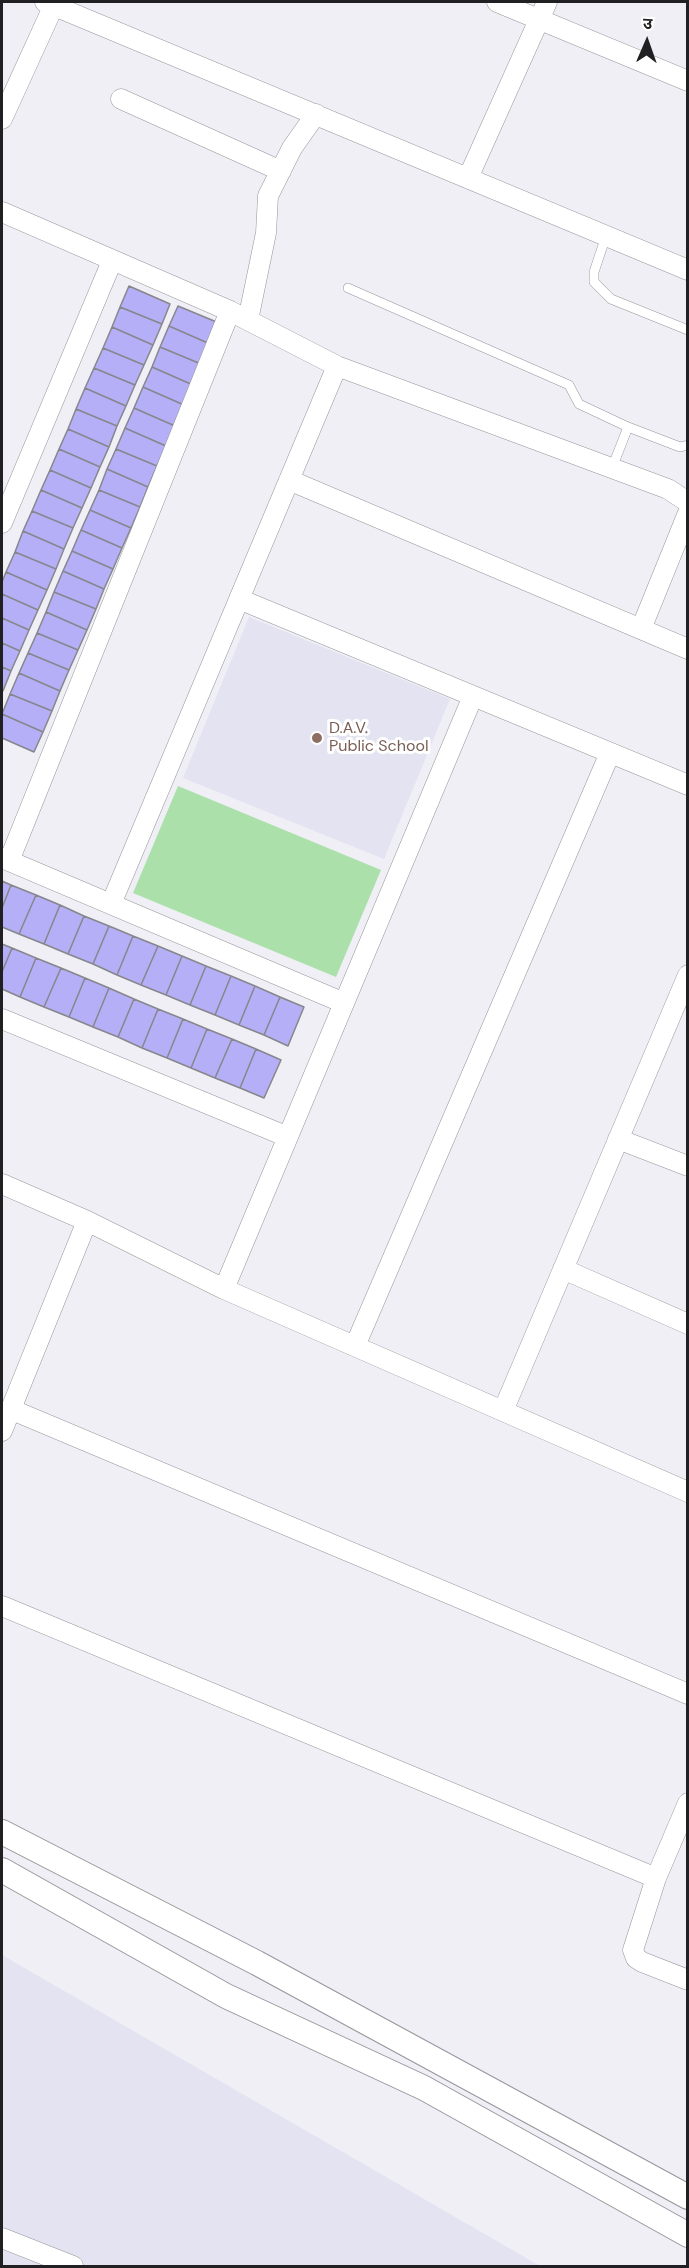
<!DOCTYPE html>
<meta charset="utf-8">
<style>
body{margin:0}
#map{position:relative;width:689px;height:2268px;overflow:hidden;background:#f0eff6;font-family:"DM Sans","Noto Sans Devanagari",sans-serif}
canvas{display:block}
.frame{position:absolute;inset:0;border:3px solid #202023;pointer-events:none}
.north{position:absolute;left:617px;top:12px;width:60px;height:60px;-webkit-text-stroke:4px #fff;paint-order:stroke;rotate:2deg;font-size:16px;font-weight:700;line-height:24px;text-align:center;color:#202023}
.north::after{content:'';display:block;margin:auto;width:21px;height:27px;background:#202023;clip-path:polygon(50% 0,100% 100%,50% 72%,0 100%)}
</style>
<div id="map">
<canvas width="689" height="2268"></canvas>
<div class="frame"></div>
<div class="north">उ</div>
</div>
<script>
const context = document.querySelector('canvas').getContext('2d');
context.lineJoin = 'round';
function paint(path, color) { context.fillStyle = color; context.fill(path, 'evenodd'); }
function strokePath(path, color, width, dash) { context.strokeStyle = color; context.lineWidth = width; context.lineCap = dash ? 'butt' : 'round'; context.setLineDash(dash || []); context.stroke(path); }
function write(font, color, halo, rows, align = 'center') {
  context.font = font + ' "DM Sans",sans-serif'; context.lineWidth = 6; context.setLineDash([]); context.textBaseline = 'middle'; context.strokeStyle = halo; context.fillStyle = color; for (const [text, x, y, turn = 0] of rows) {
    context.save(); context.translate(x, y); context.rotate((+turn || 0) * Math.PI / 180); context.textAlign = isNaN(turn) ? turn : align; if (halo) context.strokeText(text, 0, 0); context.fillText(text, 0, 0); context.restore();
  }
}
const built = new Path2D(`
 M249,617L450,699L384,859L183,778Z
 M2,1955L540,2266H2Z`);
const green = new Path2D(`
 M178,786L381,870L336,977L133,893Z`);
const building = new Path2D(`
 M129,286L170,304L162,324L120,307Z
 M178,306L219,323L210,344L169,326Z
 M120,307L162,324L153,345L112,327Z
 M169,326L210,344L201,364L160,347Z
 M112,327L153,345L144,365L103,348Z
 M160,347L201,364L193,385L152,367Z
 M103,348L144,365L135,385L94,368Z
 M152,367L193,385L184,405L143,387Z
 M94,368L135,385L126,406L85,388Z
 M143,387L184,405L175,426L134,408Z
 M85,388L126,406L117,426L76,409Z
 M134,408L175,426L166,446L125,428Z
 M76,409L117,426L109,447L68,429Z
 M125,428L166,446L157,466L116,449Z
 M68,429L109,447L100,467L59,449Z
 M59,449L100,467L91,488L50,470Z
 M116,449L157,466L148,487L107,469Z
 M107,469L148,487L140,507L99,490Z
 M50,470L91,488L82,508L41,490Z
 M41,490L82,508L73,528L32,511Z
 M99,490L140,507L131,528L90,510Z
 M90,510L131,528L122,548L81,530Z
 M32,511L73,528L64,549L23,531Z
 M81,530L122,548L113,569L72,551Z
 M23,531L64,549L56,569L15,552Z
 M72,551L113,569L104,589L63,571Z
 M15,552L56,569L47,590L6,572Z
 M63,571L104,589L96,609L54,592Z
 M6,572L47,590L38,610L2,594V582Z
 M54,592L96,609L87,630L46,612Z
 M2,594L38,610L29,630L2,618Z
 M46,612L87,630L78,650L37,633Z
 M2,618L29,630L20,651L2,643Z
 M37,633L78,650L69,670L28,653Z
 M2,643L20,651L11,671L2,667Z
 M28,653L69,670L60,691L19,673Z
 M2,667L11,671L3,691H2Z
 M19,673L60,691L52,711L10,694Z
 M10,694L52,711L43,732L2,714Z
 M2,714L43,732L34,752L2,738Z
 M2,881L11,885L2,908Z
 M11,885L36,895L19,934L2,927V908Z
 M36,895L60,905L44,944L19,934Z
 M60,905L84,916L68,954L44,944Z
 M84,916L109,926L93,964L68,954Z
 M109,926L133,936L117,975L93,964Z
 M133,936L158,946L141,985L117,975Z
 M2,944L12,948L2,972Z
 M158,946L182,956L166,995L141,985Z
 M12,948L36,958L20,997L2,989V972Z
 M182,956L206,966L190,1005L166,995Z
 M36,958L61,968L44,1007L20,997Z
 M206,966L231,976L215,1015L190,1005Z
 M61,968L85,978L69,1017L44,1007Z
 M231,976L255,986L239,1025L215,1015Z
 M85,978L109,988L93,1027L69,1017Z
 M255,986L280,997L264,1035L239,1025Z
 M109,988L134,999L118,1037L93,1027Z
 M280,997L304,1007L288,1046L264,1035Z
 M134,999L158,1009L142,1048L118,1037Z
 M158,1009L183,1019L167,1058L142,1048Z
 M183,1019L207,1029L191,1068L167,1058Z
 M207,1029L232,1039L215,1078L191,1068Z
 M232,1039L256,1049L240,1088L215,1078Z
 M256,1049L281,1060L264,1098L240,1088Z`);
const service = new Path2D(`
 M606,236L594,272V282L611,299L688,330
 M348,288L569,385L579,404L628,427L612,468
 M628,427L680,447L688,445`);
const minor = new Path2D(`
 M45,2L688,270
 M497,2L688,81
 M121,99L281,171
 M2,119L54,5
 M468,178L547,2
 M2,212L230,311L337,366L668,489L688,502
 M248,320L266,233L268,196L292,148L316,114
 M289,480L688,649
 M2,523L112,261
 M239,599L688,785
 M641,629L688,513
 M2,858L344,1003
 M9,861L230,311
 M111,904L337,366
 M2,1019L288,1137
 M618,1139L688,1166
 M2,1184L87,1221L224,1289L688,1492
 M563,1269L688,1324
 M224,1289L473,696
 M355,1346L610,753
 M10,1409L688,1694
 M503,1411L688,975
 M2,1431L87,1221
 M2,1606L656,1878
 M688,1803L656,1878L633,1950L636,1958L642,1962L688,1980
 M2,2238L73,2266`);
const tertiary = new Path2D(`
 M2,1832L257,1963L688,2197
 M2,1870L226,1996L424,2088L688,2235`);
const markers = [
 [317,738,6,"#8d6e63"]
];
const educationNames = [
 ["D.A.V.",329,729],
 ["Public School",329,747]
];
paint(built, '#e3e3f1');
paint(green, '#abe0ab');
paint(building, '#b4aff6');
strokePath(building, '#86868c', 1.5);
strokePath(service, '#96969c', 10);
strokePath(minor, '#96969c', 21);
strokePath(tertiary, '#96969c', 26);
strokePath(service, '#fff', 9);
strokePath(minor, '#fff', 20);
strokePath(tertiary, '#fff', 24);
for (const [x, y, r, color] of markers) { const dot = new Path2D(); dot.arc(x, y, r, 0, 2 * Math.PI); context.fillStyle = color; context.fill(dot); strokePath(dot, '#fff', 2); }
write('16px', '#785e54', '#fff', educationNames, 'left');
</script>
